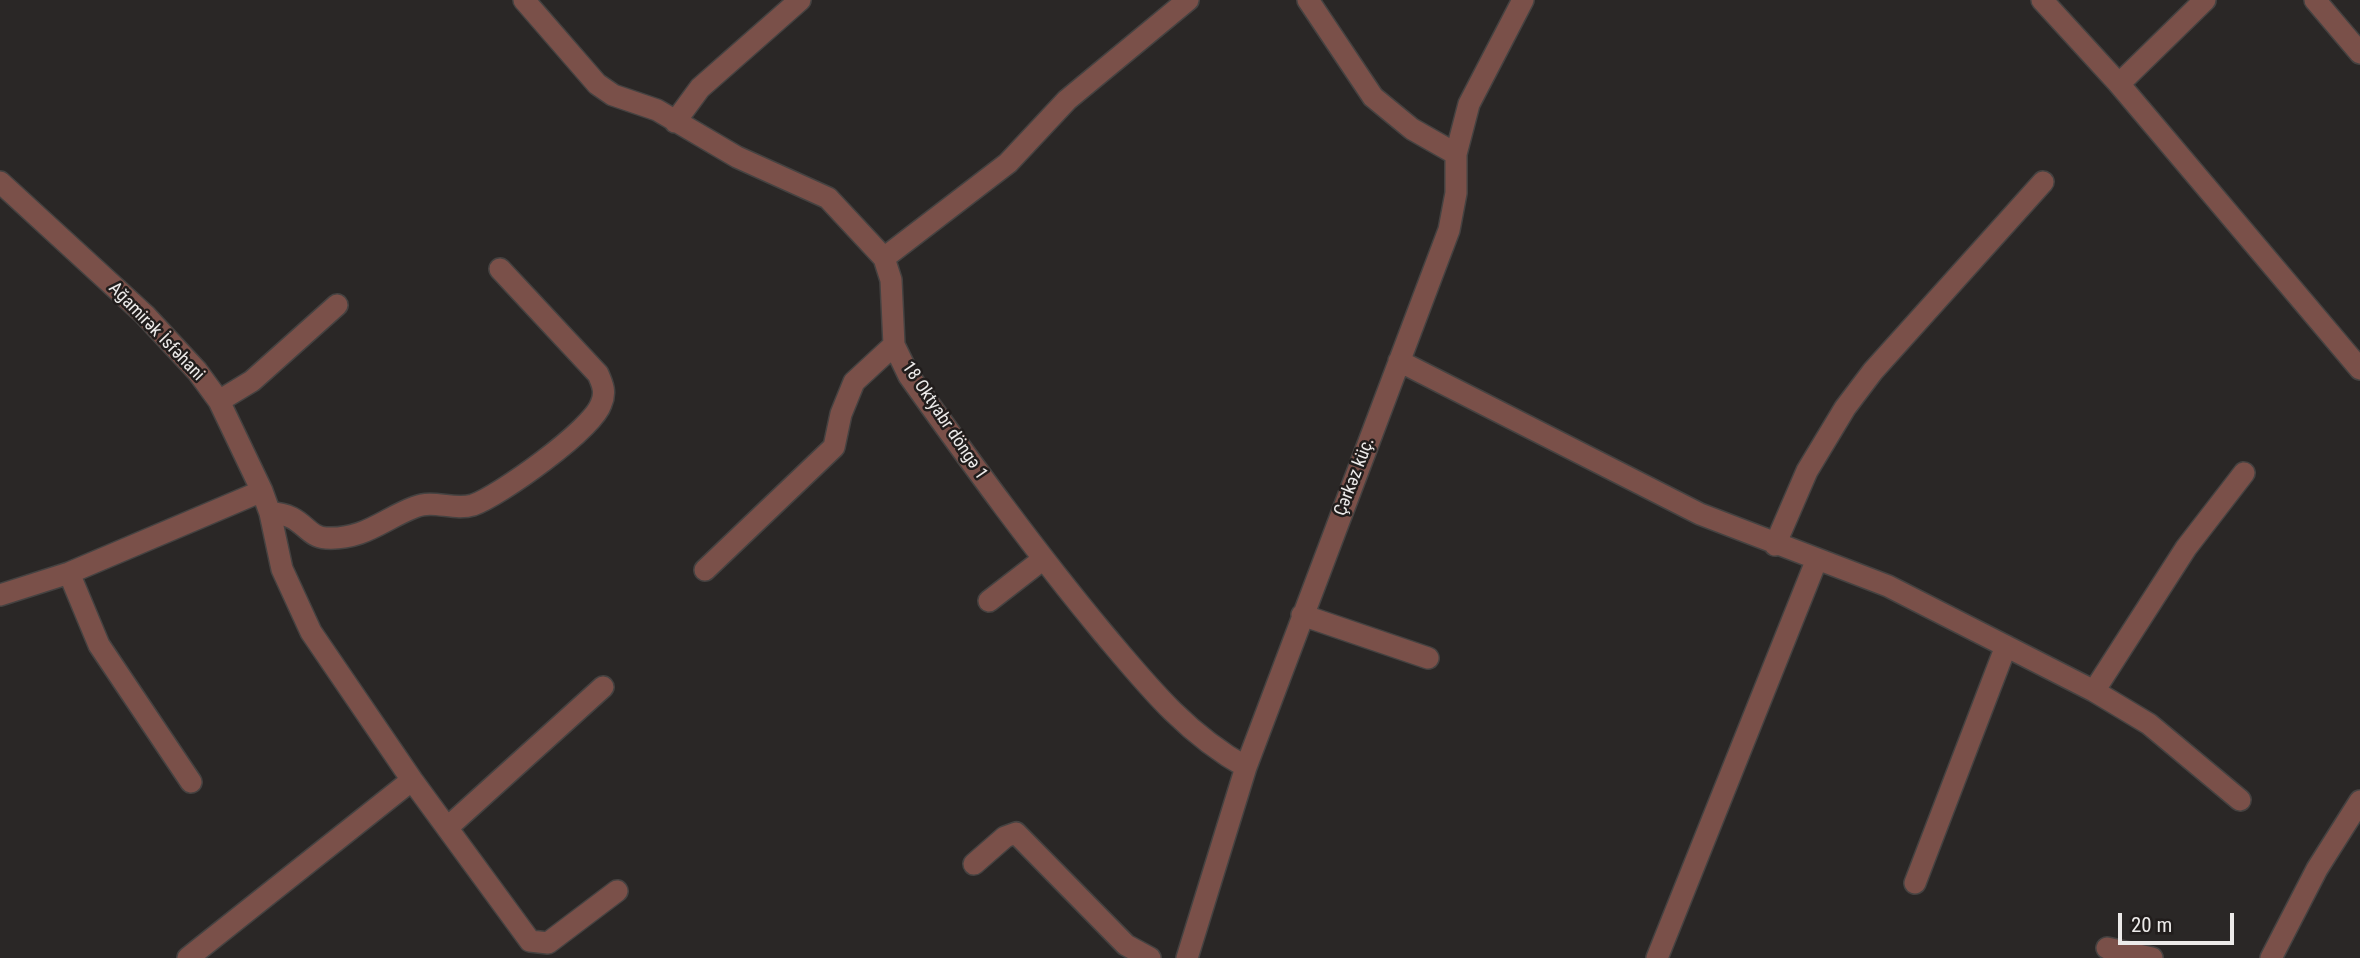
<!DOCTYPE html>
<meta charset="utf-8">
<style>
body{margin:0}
#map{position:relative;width:2360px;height:958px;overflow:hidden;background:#2a2726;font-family:"Roboto Condensed",sans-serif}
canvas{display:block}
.scale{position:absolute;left:2118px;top:913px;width:116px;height:32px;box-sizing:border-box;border:4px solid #eceae9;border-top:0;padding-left:9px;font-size:21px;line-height:24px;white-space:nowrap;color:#eceae9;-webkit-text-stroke:5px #211d1c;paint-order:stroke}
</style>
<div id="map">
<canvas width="2360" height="958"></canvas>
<div class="scale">20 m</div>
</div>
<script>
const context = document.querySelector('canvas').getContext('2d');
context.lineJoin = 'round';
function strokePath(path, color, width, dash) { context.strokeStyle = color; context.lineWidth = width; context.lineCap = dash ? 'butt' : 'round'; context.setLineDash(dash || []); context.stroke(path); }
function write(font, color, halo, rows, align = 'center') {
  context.font = font + ' "Roboto Condensed",sans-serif'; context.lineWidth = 5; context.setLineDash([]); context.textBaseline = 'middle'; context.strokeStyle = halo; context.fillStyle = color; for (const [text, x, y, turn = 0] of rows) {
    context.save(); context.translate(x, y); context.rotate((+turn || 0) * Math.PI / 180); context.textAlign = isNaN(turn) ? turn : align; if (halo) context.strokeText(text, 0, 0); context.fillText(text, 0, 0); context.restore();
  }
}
const street = new Path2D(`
 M524,0L597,84L613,95L657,110L737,157L828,198L884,258L891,280L894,345L909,376C972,464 1035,551 1104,634C1147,685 1186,734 1246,767
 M1308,0L1373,97L1412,129L1456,154
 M2042,0L2119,84L2360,369
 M2315,0L2360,53
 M2119,84L2205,0
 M675,122L700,88L800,0
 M0,182L145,315L197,371L219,401L262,491L270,513L282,569L311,632L412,780L530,941L548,943L617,891
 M884,258L1008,163L1067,100L1188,0
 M1399,361L1700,514L1888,586L2094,691L2149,724L2240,800
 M219,401L252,381L337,305
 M270,513C303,513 305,537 326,538C364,540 383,519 415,507C433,499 454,511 473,505C499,496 592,430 601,404C606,393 603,385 598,374L500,269
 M1775,545L1807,471L1845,408L1873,371L2043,182
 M705,570L834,447L841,414L854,382L894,345
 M69,573L99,645L191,782
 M0,595L69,573L262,491
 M989,601L1042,560
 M1302,615L1428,658
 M2094,691L2186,548L2244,473
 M447,828L603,687
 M974,864L1005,837L1016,833L1126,945L1150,958
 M1915,883L2006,646
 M2107,948L2152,958
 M188,958L412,780
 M1187,958L1246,767L1449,230L1456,193V154L1469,104L1523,0
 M1657,958L1817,559
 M2271,958L2317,869L2360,801`);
const streetNames = [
 ["Ağamirək İsfəhani",156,332,46],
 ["18 Oktyabr döngə 1",944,421,56],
 ["Çərkəz küç.",1355,477,-69]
];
strokePath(street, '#454241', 24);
strokePath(street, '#7a5049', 21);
write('18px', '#eceae9', '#211d1c', streetNames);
</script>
